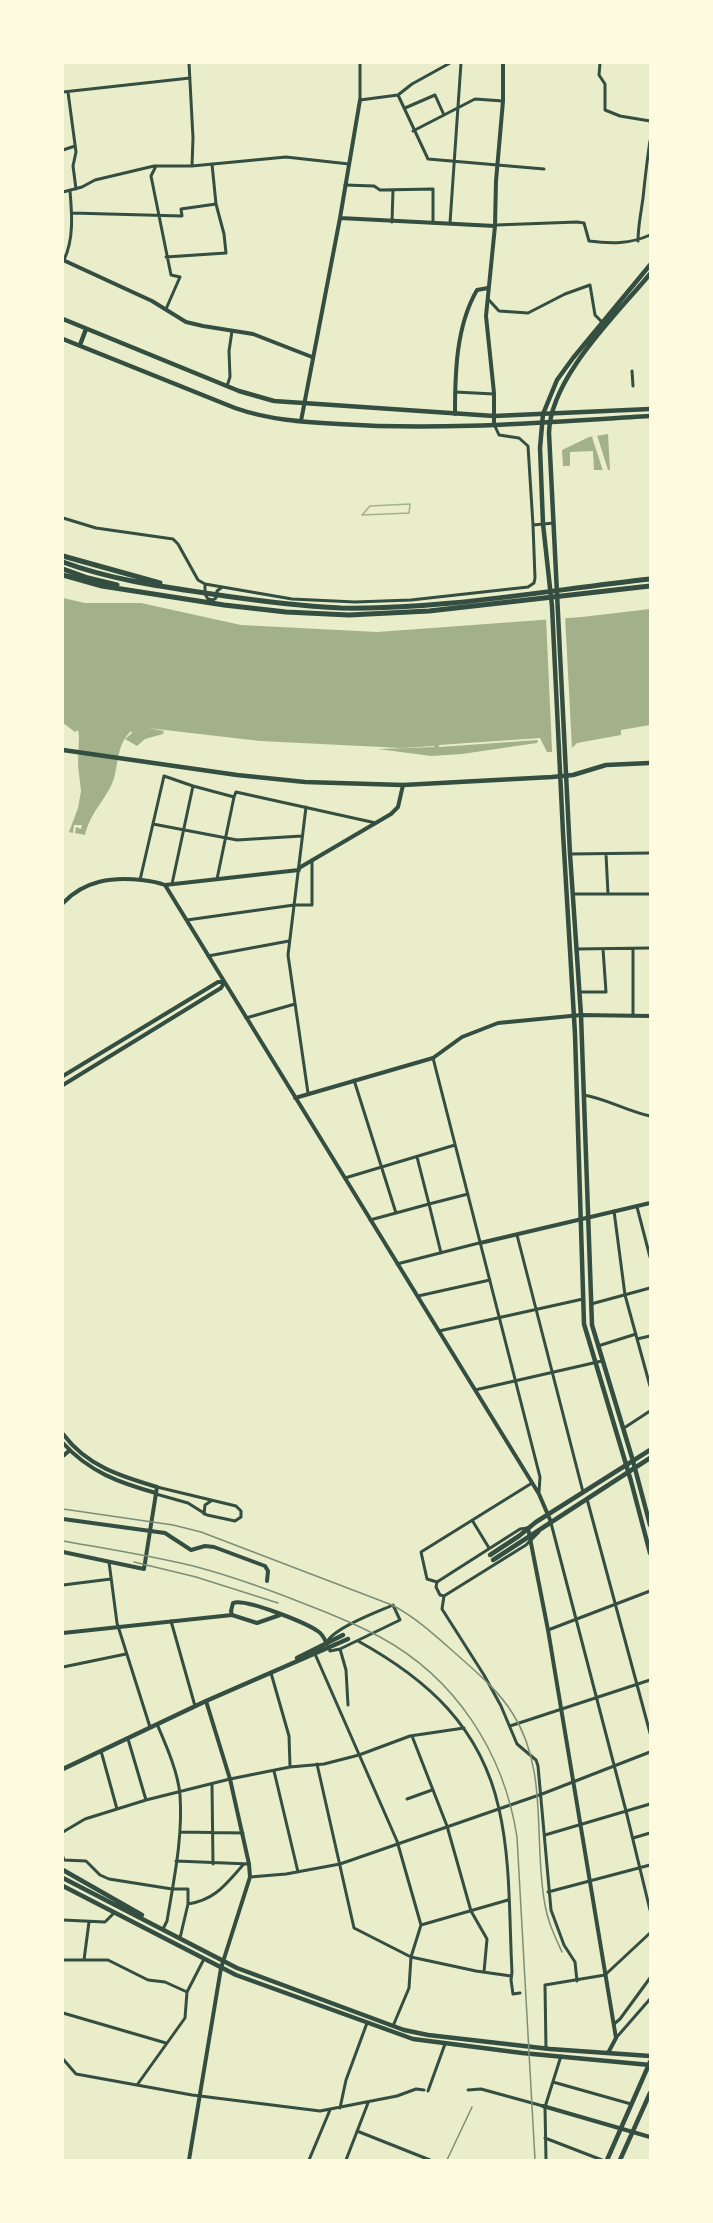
<!DOCTYPE html>
<style>
body{margin:0}
#map{position:relative;width:713px;height:2223px;overflow:hidden;background:#e9edc9;font-family:"Work Sans",sans-serif}
canvas{display:block}
.frame{position:absolute;inset:0;border:64px solid #fefae0;pointer-events:none}
</style>
<div id="map">
<canvas width="713" height="2223"></canvas>
<div class="frame"></div>
</div>
<script>
const context = document.querySelector('canvas').getContext('2d');
context.lineJoin = 'round';
function paint(path, color) { context.fillStyle = color; context.fill(path, 'evenodd'); }
function strokePath(path, color, width, dash) { context.strokeStyle = color; context.lineWidth = width; context.lineCap = dash ? 'butt' : 'round'; context.setLineDash(dash || []); context.stroke(path); }
const water = new Path2D(`
 M608,434L610,470H594L593,451L570,452V466H563L562,450L589,437Z
 M63,598L85,603H141L241,625L377,632L582,617L650,609V725L621,730V735L577,743L571,749L552,750V752H547L540,738L439,745V747L538,740L537,743L462,754L431,756L378,749L435,747L434,746L402,748L260,741L148,728L164,731L163,734L145,739L137,746L125,739L132,733L131,731C117,745 119,760 114,778C108,798 91,810 85,835L75,833L76,827L81,829L82,825H74L73,833L69,832L78,808L81,791L78,765L79,736L78,730L75,732L63,723Z`);
const pier = new Path2D(`
 M597,435L608,470L603,471L592,437Z
 M565,615L572,749L552,750L546,617Z`);
const stream = new Path2D(`
 M410,504L409,513L362,515L370,506Z`);
const minor = new Path2D(`
 M189,63L193,138L192,166
 M360,63V100L398,95L412,84L450,63
 M600,63L599,75L605,84V110L620,116L650,121
 M63,92L190,78
 M68,92L76,152L73,166L76,189
 M398,95L428,159L544,169
 M405,108L435,95L444,115
 M413,131L475,99L503,101
 M63,150L75,146
 M156,166L151,176L171,275L180,277L166,309
 M345,185L374,186L380,190L433,189V223
 M63,192L82,187L95,180L154,166H192L286,157L349,164
 M72,213L182,216L181,209L216,204
 M392,222L393,190
 M450,223L461,63
 M496,225L577,222L584,223L589,241C611,244 630,244 650,235
 M638,241C638,226 641,213 643,198C645,179 647,160 650,141
 M166,257L226,253L224,234L216,204L212,164
 M64,260C74,239 72,214 70,191
 M488,299L499,311L528,313L565,294L590,285L595,315L602,322
 M632,371L633,386
 M227,386L230,377L229,351L232,331
 M455,392L494,394
 M494,424L499,435L519,438L528,446L533,525
 M63,518L96,528L173,539L178,544L198,580L205,584L292,599L355,602L411,600L528,587L534,583L535,578L533,525L554,523
 M205,584V594L208,599L213,600L216,598L217,591L221,588
 M306,807L288,955L308,1093
 M153,824L237,840L302,836
 M570,854L650,853
 M606,854L608,894
 M217,879L234,797
 M140,880L164,776L193,786
 M172,884L193,786L234,797L236,792L376,823
 M573,894H650
 M187,920L294,905H312V860
 M576,949L650,948
 M208,956L289,941
 M579,992H606L603,949
 M633,1016V949
 M246,1018L295,1004
 M433,1058L540,1477L539,1492
 M354,1080L396,1213L429,1204L441,1253
 M584,1095C607,1099 627,1111 650,1116
 M417,1157L429,1204L468,1194
 M345,1178L455,1145
 M637,1207L650,1257
 M614,1211L625,1295L650,1386
 M370,1220L396,1213
 M517,1235L583,1492
 M397,1264L479,1243
 M418,1296L490,1280
 M591,1304L650,1288
 M439,1331L583,1299
 M637,1339L650,1336
 M598,1346L636,1334
 M475,1390L602,1361
 M624,1428L650,1411
 M156,1494L188,1503L207,1515L235,1521L241,1517V1511L236,1506L157,1487
 M587,1499L650,1733
 M204,1514L205,1505L211,1501
 M472,1520L489,1548
 M551,1523L626,1811L650,1910
 M109,1562L117,1623L150,1727
 M437,1582L427,1579L421,1552L532,1483
 M63,1585L111,1579
 M444,1596L442,1609L484,1675L501,1706L517,1744L536,1760L538,1766L551,1910L564,1945L575,1962L577,1981
 M444,1596L440,1595L436,1587L437,1582L520,1529L528,1528
 M444,1596L526,1545L539,1532
 M171,1621L195,1706
 M548,1630L650,1591
 M358,1641C427,1679 481,1727 499,1809C511,1861 509,1918 512,1972L511,1980L513,1994L520,1993
 M327,1642C334,1628 377,1612 393,1605L400,1620L340,1649L330,1651L329,1648
 M340,1649L346,1670L348,1705
 M315,1654L397,1841L421,1925L411,1957L409,1988L393,2026
 M63,1667L126,1654
 M271,1673L289,1736L290,1766
 M157,1724C166,1745 178,1772 180,1795C183,1837 174,1879 167,1921L163,1929
 M510,1726L650,1680
 M412,1736L447,1826L471,1911
 M128,1739L146,1800
 M101,1751L117,1809
 M317,1764L354,1928L411,1957L476,1971L511,1976
 M274,1771L298,1872
 M212,1785L213,1864
 M407,1799L432,1790
 M63,1832L85,1819L146,1800L230,1779L290,1767L324,1764L359,1755L410,1736L464,1728
 M180,1832L243,1833
 M545,1835L650,1804
 M633,1838L650,1833
 M63,1857L64,1860L86,1861L100,1875L109,1879L172,1889H188V1904L180,1938
 M176,1861L249,1864
 M250,1877L286,1874L340,1864L542,1794L650,1752
 M548,1892L650,1865
 M188,1904C215,1900 225,1885 243,1865
 M471,1911L487,1939L484,1972
 M63,1920L105,1922L114,1913
 M421,1925L508,1900
 M63,1960H108L148,1980L165,1982L187,1992L204,1959
 M84,1960L89,1922
 M63,2013L166,2043
 M614,2024L620,2019L650,1978
 M616,2038L650,1999
 M546,2049L545,1985L605,1975L650,1933
 M63,2059L76,2074L192,2095L320,2111L397,2096L416,2089L424,2090
 M553,2082L631,2104
 M137,2085L185,2018L187,1992
 M468,2090L481,2089L543,2106
 M428,2091L445,2044
 M340,2108L346,2080L367,2023
 M357,2131L430,2160
 M545,2138L602,2160
 M309,2160L330,2110
 M346,2160L368,2103
 M546,2160L545,2107L561,2056`);
const tertiary = new Path2D(`
 M340,218L495,226
 M63,260L152,301L186,322L203,326L253,334L312,357
 M455,414C455,373 456,326 477,290L488,288
 M301,421L340,218L360,100
 M494,424V393L486,316L495,226L496,181L503,101V63
 M299,868L391,814L398,807L403,785
 M165,885L299,870
 M63,903C85,880 112,877 142,880C150,881 157,882 165,885L539,1494L551,1522
 M63,1076L218,982H223
 M63,1085L221,988L224,983
 M295,1098L433,1058L462,1037L498,1023L581,1015L650,1016
 M480,1243L650,1203
 M63,1434C87,1466 120,1476 157,1487L144,1569L63,1552
 M63,1443C89,1472 120,1483 156,1493
 M63,1456L70,1450
 M63,1519L165,1533L191,1550L205,1546L214,1547L265,1566L268,1571L267,1581
 M528,1528L548,1630L616,2038L608,2053
 M232,1615L231,1611L233,1603C245,1598 307,1623 319,1632C323,1635 325,1640 327,1644
 M63,1633L232,1615L257,1623L280,1615
 M543,2106L650,2137
 M189,2160L221,1968L250,1877L249,1864L230,1779L206,1701`);
const secondary = new Path2D(`
 M63,319L239,391L274,401L494,416L650,409
 M63,339L235,408C269,420 303,422 339,424C442,431 547,422 650,416
 M80,345L86,329
 M490,1555L519,1536L536,1522L650,1450
 M493,1560L650,1458
 M297,1658L343,1635
 M63,1769L206,1701L348,1639`);
const primary = new Path2D(`
 M650,265L573,358L557,380L543,414L540,448L543,524L552,606L563,833L575,1034L584,1324L631,1481L650,1553
 M650,274C616,315 550,378 549,433L570,854L581,1015L592,1325L633,1461L650,1525
 M63,750L237,775L305,782L403,785L552,777L573,775L606,765L650,763
 M607,2160L650,2062
 M620,2160L650,2093`);
const trunk = new Path2D(`
 M63,1870L142,1915
 M63,1878L237,1968L404,2030L428,2035L550,2049L650,2056
 M63,1886L236,1975L413,2039L522,2053L650,2065`);
const motorway = new Path2D(`
 M63,556L160,583
 M63,562C109,579 157,586 205,593C251,600 295,606 341,608C442,610 549,590 650,579
 M63,569L88,578L117,585
 M63,575L102,586L224,605L286,612L349,615L429,611L650,586`);
const tram = new Path2D(`
 M447,2160L472,2107`);
const rail = new Path2D(`
 M63,1509L173,1525L201,1532L392,1605C419,1619 441,1641 464,1661C482,1677 500,1693 513,1714C549,1771 533,1842 545,1905C548,1922 555,1937 562,1952
 M63,1541C108,1549 153,1556 197,1567C234,1577 270,1590 305,1604C331,1614 356,1624 380,1637C456,1678 504,1753 517,1837L535,2160
 M134,1562L196,1577L278,1603`);
paint(water, '#a3b18a');
paint(pier, '#e9edc9');
strokePath(stream, '#a3b18a', 1.5);
strokePath(minor, '#344e41', 3);
strokePath(tertiary, '#344e41', 4);
strokePath(secondary, '#344e41', 4.5);
strokePath(primary, '#344e41', 4.5);
strokePath(trunk, '#344e41', 4.5);
strokePath(motorway, '#344e41', 5);
strokePath(tram, '#7c8e77', 1.5);
strokePath(rail, '#7c8e77', 1.5);
</script>
